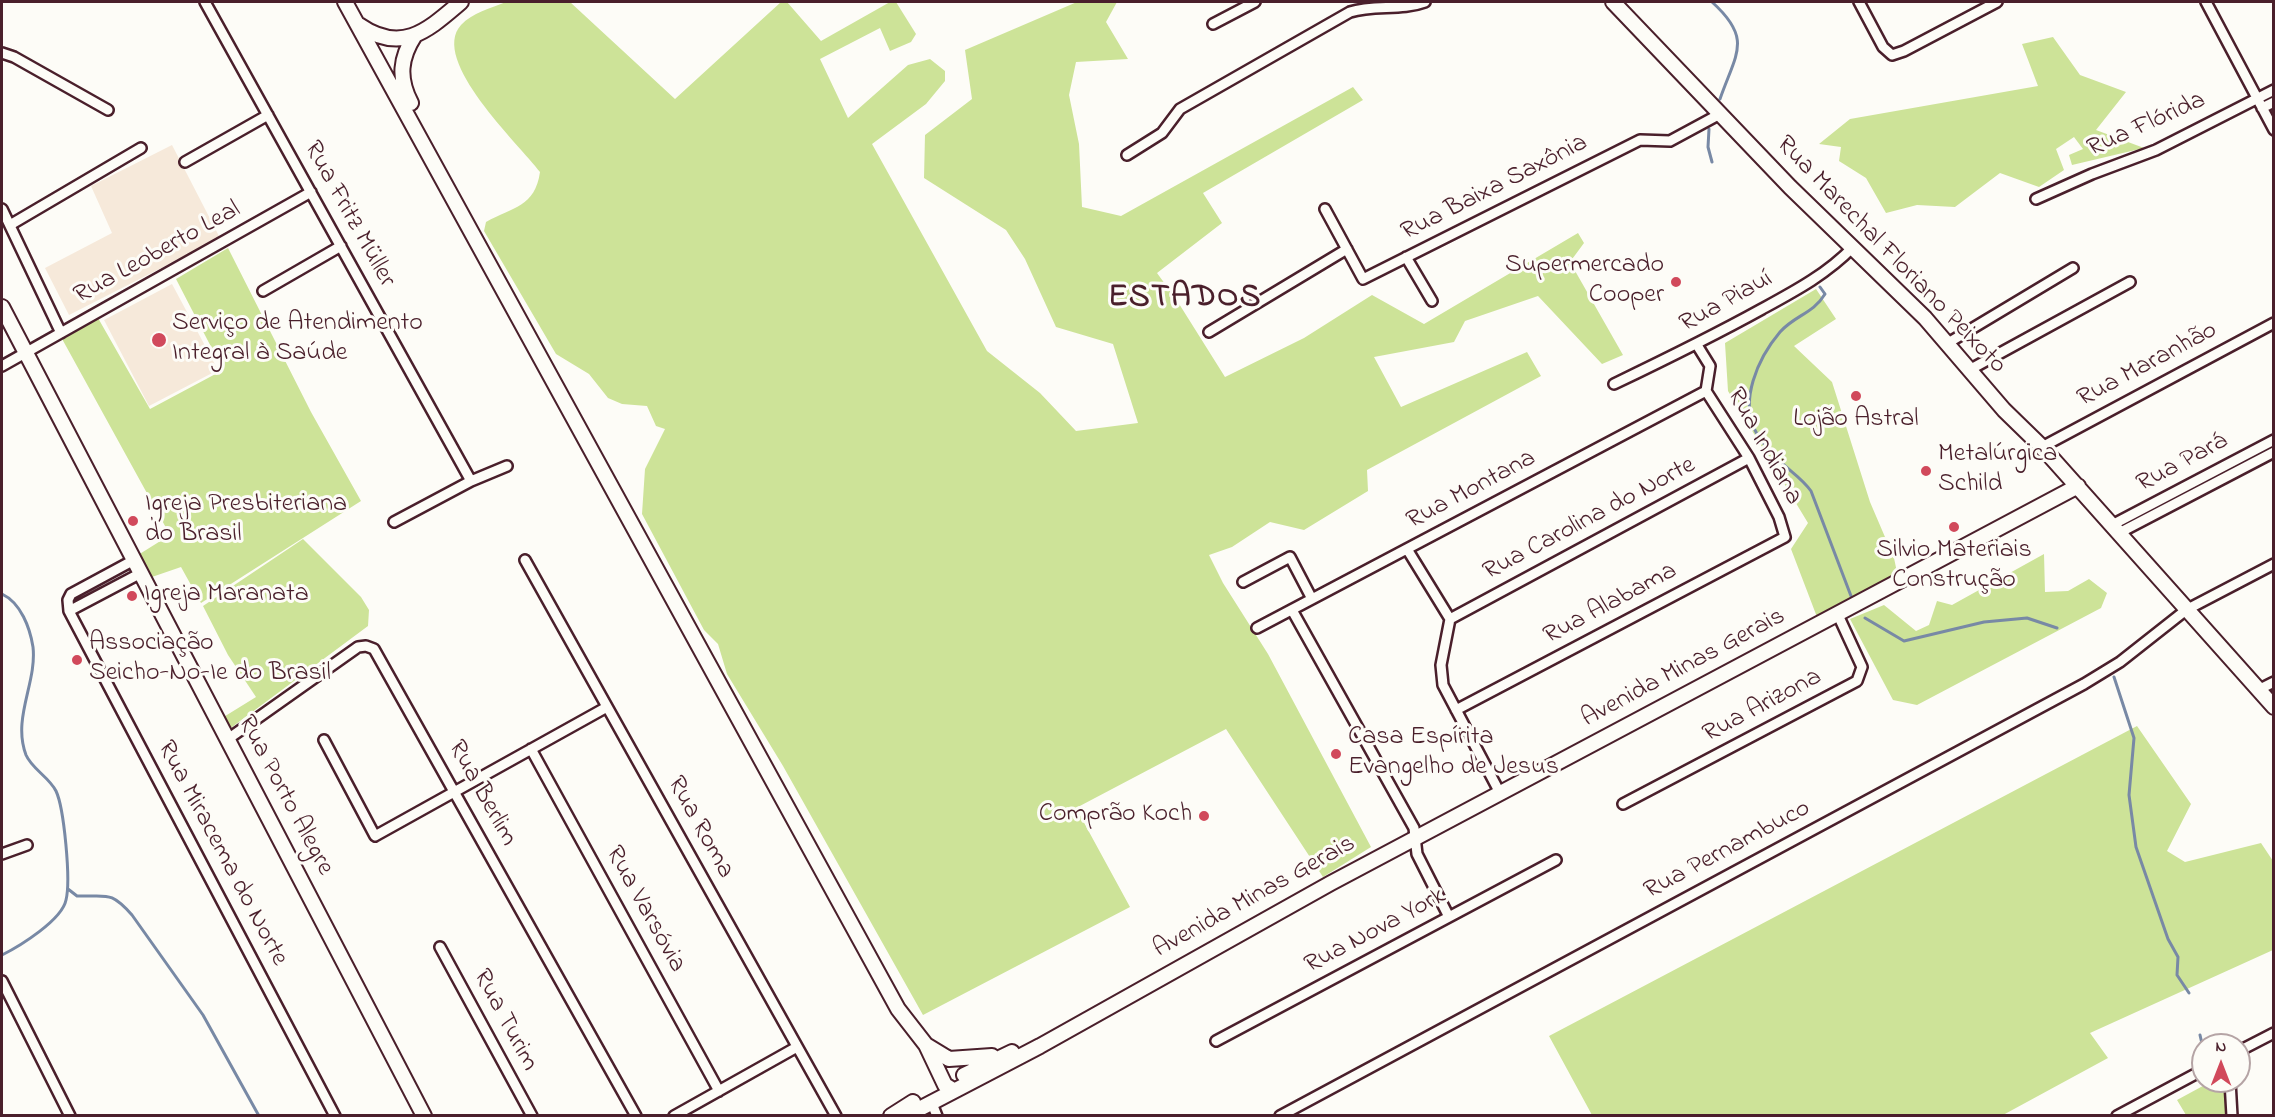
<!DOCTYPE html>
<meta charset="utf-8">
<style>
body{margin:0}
#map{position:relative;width:2275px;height:1117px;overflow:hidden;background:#fdfcf7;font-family:"Indie Flower",sans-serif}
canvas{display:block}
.frame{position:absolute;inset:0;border:3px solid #4a1f2b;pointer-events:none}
.north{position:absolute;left:2191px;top:1033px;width:60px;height:60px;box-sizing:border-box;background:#fdfcf7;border:2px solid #b5a4a5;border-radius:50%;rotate:0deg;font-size:16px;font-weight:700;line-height:24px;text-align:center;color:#4a1f2b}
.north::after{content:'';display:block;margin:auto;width:21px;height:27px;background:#d1495b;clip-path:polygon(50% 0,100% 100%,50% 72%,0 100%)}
</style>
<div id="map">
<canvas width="2275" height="1117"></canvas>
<div class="frame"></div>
<div class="north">N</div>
</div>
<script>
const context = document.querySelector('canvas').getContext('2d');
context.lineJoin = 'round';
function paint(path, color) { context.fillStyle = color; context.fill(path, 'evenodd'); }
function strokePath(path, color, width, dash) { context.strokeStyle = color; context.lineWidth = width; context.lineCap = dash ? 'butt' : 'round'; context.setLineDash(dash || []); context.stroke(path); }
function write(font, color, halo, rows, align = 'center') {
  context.font = font + ' "Indie Flower",sans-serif'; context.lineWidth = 6; context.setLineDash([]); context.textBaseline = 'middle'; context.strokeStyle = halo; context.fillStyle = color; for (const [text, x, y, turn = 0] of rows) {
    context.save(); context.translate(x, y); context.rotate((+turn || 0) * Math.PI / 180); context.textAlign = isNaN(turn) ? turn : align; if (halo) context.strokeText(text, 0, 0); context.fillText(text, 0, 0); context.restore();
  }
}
const built = new Path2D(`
 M172,145L220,238L69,315L45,268L112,233L91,186Z
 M172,284L218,370L149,406L104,320Z`);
const green = new Path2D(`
 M506,2H570L675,99L781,2H787L821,41L890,2H896L916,34L911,42L890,51L880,28L820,59L848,118L908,65L930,59L945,71V81L926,104L872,144L987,351L1040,393L1076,431L1138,423L1113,344L1056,327L1025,259L1006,230L924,178L925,135L972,99L965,50L1077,2H1117L1106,22L1128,59L1076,62L1069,95L1079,144L1082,207L1121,216L1353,87L1363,100L1203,193L1222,223L1157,273L1176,299L1225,377L1304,338L1372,295L1424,324L1578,233L1584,243L1570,262L1623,355L1602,364L1538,296L1465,321L1454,342L1374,357L1401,407L1527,352L1541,376L1367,470L1368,491L1304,530L1270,522L1232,547L1209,555L1223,583L1268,654L1371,847L1323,877L1226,729L1076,808L1130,907L923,1015L783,766L727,674L718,644L704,630L642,514L645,469L665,429L656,426L647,406L622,404L608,398L589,374L556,354L484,231L486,222C513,207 535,207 540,172C519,144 429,60 461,25C472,13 491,8 506,2Z
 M2053,37L2080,75L2126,92L2096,130L2144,148L2072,165L2069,155L2083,149L2074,137L2056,149L2064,170L2039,187L2000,173L1955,207L1917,205L1886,213L1866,178L1839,161L1841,147L1819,144L1850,119L2038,86L2022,44Z
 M228,248L311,412L361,501L201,603L181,567L149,578L138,555L170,535L61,337L98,318L150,409L223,370L176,279Z
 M1816,289L1836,319L1794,346L1832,382L1870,502L1894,558L1898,577L1817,617L1791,549L1808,523L1728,391L1725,343Z
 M303,539L361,597L369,610L368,626L228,730L222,718L256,697L228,655L203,606Z
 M2044,554L2045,592L2068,591L2089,579L2107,593L2101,608L1917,705L1893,700L1850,619L1884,605L1916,631L1929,625L1937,601L1952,605Z
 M2137,726L2191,804L2167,851L2185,862L2261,843L2273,861V950L2090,1033L2108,1058L2003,1115H1592L1549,1036Z
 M2212,1081H2224L2226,1115H2186L2177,1100Z`);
const stream = new Path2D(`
 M1712,2C1753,39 1736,53 1720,99
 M1709,129L1708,147L1712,162
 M1820,287L1825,294C1813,314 1795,315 1780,332C1758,358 1738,402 1757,434C1762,443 1771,452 1778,459C1789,471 1801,477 1811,491L1851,596
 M2,594C21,603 30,628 33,647C37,683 12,718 26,755C32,769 49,777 56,791C64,808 71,880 66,900C62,920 20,946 2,955
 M1865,618L1904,641L1984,622L2027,618L2057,628
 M2114,677L2134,738L2129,795L2136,847L2168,939L2178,957L2177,975L2189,993
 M68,889L77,896C107,897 110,890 132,915L203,1015L259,1116
 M2200,1035L2203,1048`);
const street = new Path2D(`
 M205,2L471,481
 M1859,2L1883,47L1892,55L1904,51L1997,2
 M2206,2L2274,130
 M1213,24L1255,2
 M2,53L14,57L108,110
 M2262,108L2274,102
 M1127,155L1162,133L1180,109L1350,12C1374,4 1401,11 1425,2
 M185,162L268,115
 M2036,199L2092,174L2156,150L2274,90
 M2,209L61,333
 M1325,209L1363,279L1640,140L1670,141L1720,114
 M10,225L141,148
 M1406,257L1432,301
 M263,291L341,246
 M1209,332L1347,249
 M1948,343L2073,268
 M2,366L311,192
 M1971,369L2130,282
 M1614,384C1664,360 1713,336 1762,309C1795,291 1827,274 1853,247
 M2042,447L2274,323
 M394,522L471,481L507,466
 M2112,525L2274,440
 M2119,533L2274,452
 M1407,549L1450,619L1441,665L1443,685L1500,793
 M134,560L71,594L68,600L69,611L335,1116
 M525,560L836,1116
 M1243,582L1290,557L1312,599
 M1292,610L1414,828L1417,854L1449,917
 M69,611L141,573
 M1450,619L1749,458
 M1257,628L1706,391
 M2258,690L2274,682
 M1456,710L1785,537L1779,517L1749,458L1706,391L1710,366L1697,345
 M228,739L358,647L366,646L374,649L636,1116
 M324,740L375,836L607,707
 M531,749L719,1091
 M1623,804L1857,681L1862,667L1838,615
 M2,854L27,845
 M440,947L532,1116
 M2,981L70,1116
 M1216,1041L1556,860
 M2239,1051L2274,1033
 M2230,1081L2232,1116
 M931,1101L937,1116
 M674,1116L797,1047
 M1280,1116L2084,684L2120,662L2186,610L2274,564
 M2117,1116L2203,1070`);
const secondary = new Path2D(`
 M345,2L898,1009L926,1045L945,1085L953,1090
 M1613,2L1790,187L1925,318L2004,410L2042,447L2274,707
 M359,25C402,55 428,30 461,2
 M411,103C398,78 400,58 415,35
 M2,307L424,1116
 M926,1045L949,1059L992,1056
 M964,1075L1012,1052
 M891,1116L913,1102
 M906,1116L1040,1046L1331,883L2078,486`);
const markers = [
 [1676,282,6,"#d1495b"],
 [159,340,8,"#d1495b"],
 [1856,396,6,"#d1495b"],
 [1926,471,6,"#d1495b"],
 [133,521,6,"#d1495b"],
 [1954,527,6,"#d1495b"],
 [132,596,6,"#d1495b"],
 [77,660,6,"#d1495b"],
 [1336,754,6,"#d1495b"],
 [1204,816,6,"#d1495b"]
];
const streetNames = [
 ["Rua Flórida",2147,126,-24],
 ["Rua Baixa Saxônia",1495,189,-27],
 ["Rua Fritz Müller",348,215,61],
 ["Rua Leoberto Leal",158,254,-29],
 ["Rua Marechal Floriano Peixoto",1890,256,46],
 ["Rua Piauí",1727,303,-29],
 ["Rua Maranhão",2148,366,-28],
 ["Rua Indiana",1763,447,61],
 ["Rua Pará",2183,464,-28],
 ["Rua Montana",1472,491,-28],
 ["Rua Carolina do Norte",1590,520,-28],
 ["Rua Alabama",1611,605,-28],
 ["Avenida Minas Gerais",1684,669,-28],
 ["Rua Arizona",1763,707,-28],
 ["Rua Berlim",481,794,61],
 ["Rua Porto Alegre",284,796,62],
 ["Rua Roma",699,828,61],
 ["Rua Pernambuco",1728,851,-28],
 ["Rua Miracema do Norte",221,854,62],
 ["Avenida Minas Gerais",1255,898,-29],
 ["Rua Varsóvia",644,910,61],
 ["Rua Nova York",1376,932,-28],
 ["Rua Turim",504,1021,62]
];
const poiNames = [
 ["Supermercado",1664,267,"right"],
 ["Cooper",1664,297,"right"],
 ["Serviço de Atendimento",172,325],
 ["Integral à Saúde",172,355],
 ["Lojão Astral",1856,421,"center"],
 ["Metalúrgica",1938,456],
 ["Schild",1938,486],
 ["Igreja Presbiteriana",145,506],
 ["do Brasil",145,536],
 ["Silvio Materiais",1954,552,"center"],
 ["Construção",1954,582,"center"],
 ["Igreja Maranata",144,596],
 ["Associação",89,645],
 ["Seicho-No-Ie do Brasil",89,675],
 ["Casa Espírita",1348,739],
 ["Evangelho de Jesus",1348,769],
 ["Comprão Koch",1192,816,"right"]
];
const districtNames = [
 ["ESTADOS",1185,300]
];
paint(built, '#f6e9da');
paint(green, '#cde398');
strokePath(stream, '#7889a5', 3);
strokePath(street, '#4a1f2b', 14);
strokePath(secondary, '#4a1f2b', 18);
strokePath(street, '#fdfcf7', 9);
strokePath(secondary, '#fdfcf7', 14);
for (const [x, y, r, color] of markers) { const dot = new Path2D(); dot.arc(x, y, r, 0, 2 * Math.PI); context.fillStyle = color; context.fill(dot); strokePath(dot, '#fdfcf7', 2); }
write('26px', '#4a1f2b', '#fdfcf7', streetNames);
write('26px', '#4a1f2b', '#fdfcf7', poiNames, 'left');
context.letterSpacing = '1.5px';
write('bold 32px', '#4a1f2b', '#fdfcf7', districtNames);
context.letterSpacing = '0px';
</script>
